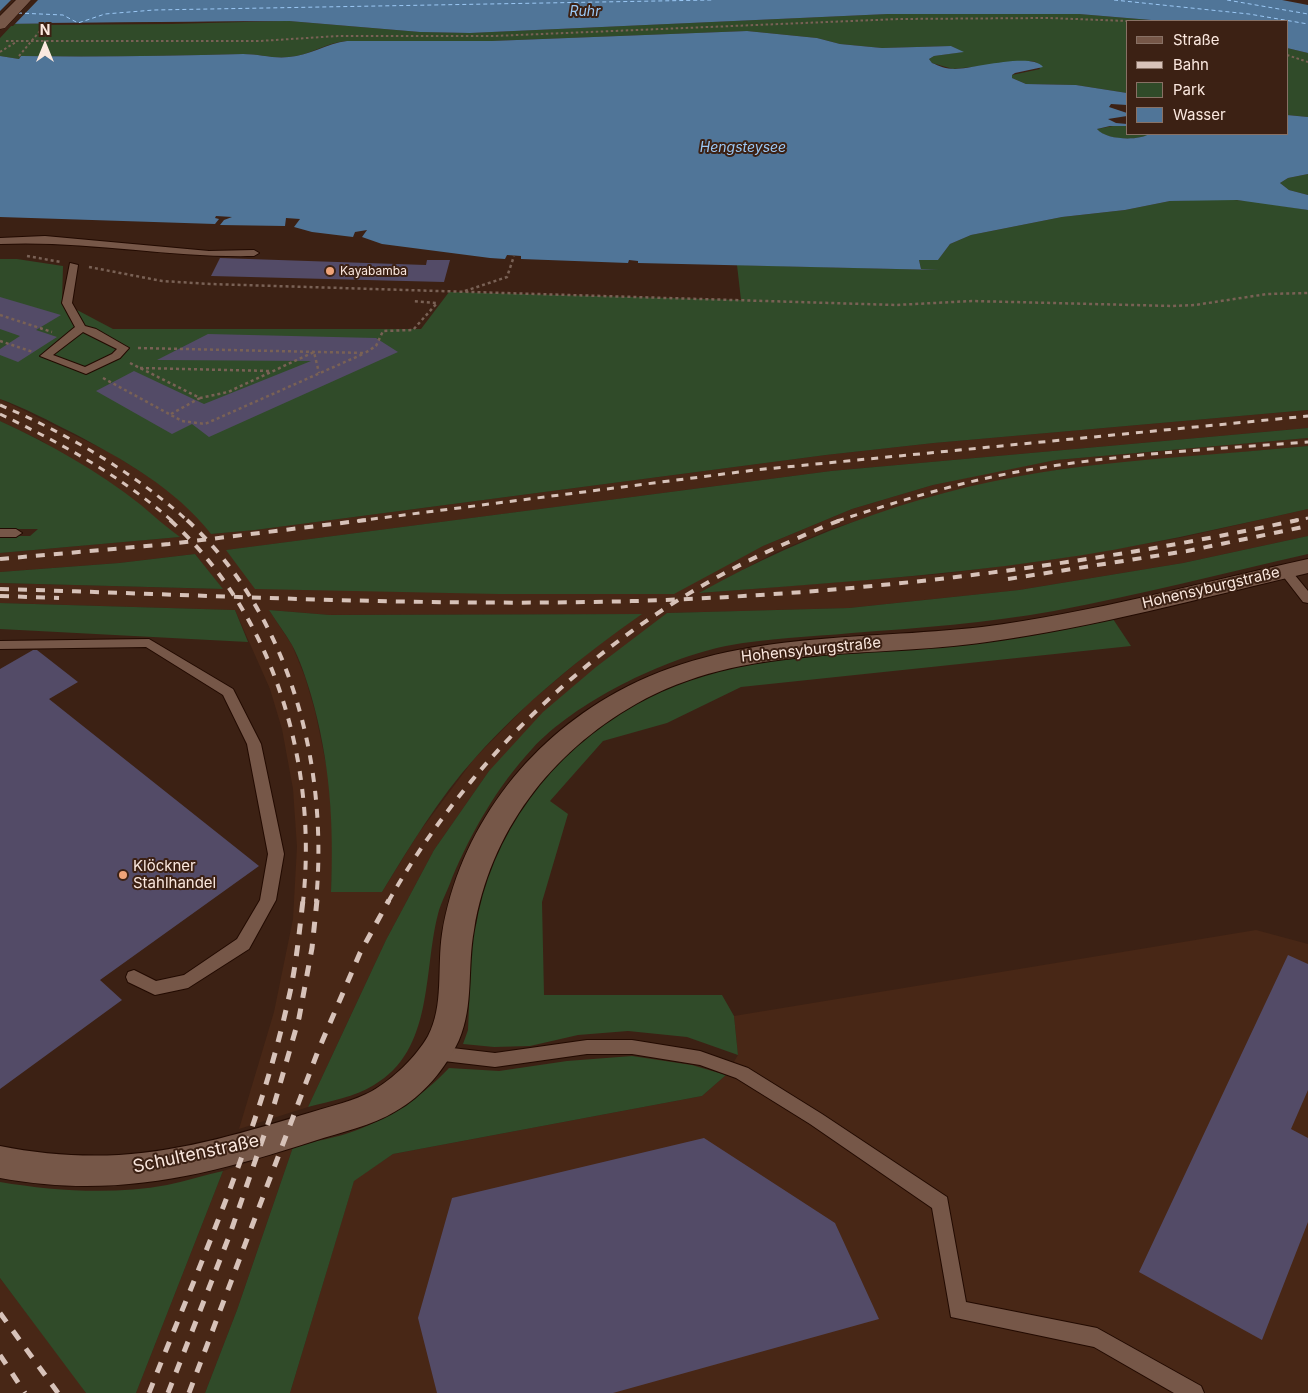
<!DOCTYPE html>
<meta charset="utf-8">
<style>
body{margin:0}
#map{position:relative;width:1308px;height:1393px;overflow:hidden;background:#3c2114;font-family:Inter,sans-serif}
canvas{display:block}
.legend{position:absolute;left:1126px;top:20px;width:162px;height:115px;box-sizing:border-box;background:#3c2114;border:1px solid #887165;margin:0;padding:6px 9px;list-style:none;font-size:15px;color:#fbe8df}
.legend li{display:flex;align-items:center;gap:10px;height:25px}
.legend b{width:25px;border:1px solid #887165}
.north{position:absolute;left:20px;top:20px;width:50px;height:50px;-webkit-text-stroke:4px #3c2114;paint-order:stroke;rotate:0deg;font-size:14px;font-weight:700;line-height:20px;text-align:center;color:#fbe8df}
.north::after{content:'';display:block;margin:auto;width:18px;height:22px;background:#fbe8df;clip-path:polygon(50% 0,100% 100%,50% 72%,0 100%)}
</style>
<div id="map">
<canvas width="1308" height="1393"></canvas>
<ul class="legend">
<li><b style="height:6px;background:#765748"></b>Straße</li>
<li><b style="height:6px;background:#d7c2b9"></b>Bahn</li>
<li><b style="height:14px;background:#304b29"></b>Park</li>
<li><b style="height:14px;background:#507598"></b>Wasser</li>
</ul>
<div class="north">N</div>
</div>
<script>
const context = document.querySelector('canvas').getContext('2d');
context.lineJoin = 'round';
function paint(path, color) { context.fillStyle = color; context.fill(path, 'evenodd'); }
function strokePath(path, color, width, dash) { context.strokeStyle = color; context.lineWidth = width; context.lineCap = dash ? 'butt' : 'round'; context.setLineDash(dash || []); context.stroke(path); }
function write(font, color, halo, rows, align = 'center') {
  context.font = font + ' Inter,sans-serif'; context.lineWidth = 4; context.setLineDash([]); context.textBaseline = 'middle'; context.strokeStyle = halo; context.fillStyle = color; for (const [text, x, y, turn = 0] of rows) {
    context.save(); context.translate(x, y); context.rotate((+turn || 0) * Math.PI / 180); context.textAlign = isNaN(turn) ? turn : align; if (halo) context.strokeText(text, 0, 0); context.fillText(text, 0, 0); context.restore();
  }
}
const built = new Path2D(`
 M0,399L111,453L168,489L200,519L211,534L255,530L826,455L934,443L1308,410V428L831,471L227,550L256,589L728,563L763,546L852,509L933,485L987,473L1056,460L1308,438V446L1062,469L941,494L831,529L774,553L700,593L940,574L1049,560L1179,538L1308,509V536L1183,563L1019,590L849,608L667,613L489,771L434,850L386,940L308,1107L239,1129L274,1012L293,919L297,847L293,789L282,729L270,689L235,610L0,603V583L222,589L195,554L119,563L0,572V553L179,537L42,441L0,421ZM269,610L330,615L641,614L593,649L530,702L474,759L418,834L382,892H331L333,842L329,778L315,711L305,677L292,645Z
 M1256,930L1308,944V1393H290L354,1180L393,1154L702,1096L726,1075L738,1055L734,1016Z
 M293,1147L237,1310L205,1393H136L223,1171Z
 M0,1278L79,1382L86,1393H0Z`);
const green = new Path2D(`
 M1012,13L1079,14L1163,21H1127V93L1076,85L1026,84L1012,78V75L1040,69L1036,62L1030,61L953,69L932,63L929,59L934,56L963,52L951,46L882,48L840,44L817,38L747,31L491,41H347C327,42 309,56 289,57C274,59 259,54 243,54C169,56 96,57 21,56L19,59L0,56V38L13,24L289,21L420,32L470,33L888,14Z
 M1287,48L1308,53V117L1287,115Z
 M1118,125L1127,126V134L1149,135C1136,140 1107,141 1097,129Z
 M1308,174V195L1289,190L1280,183L1288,178Z
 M1217,199L1252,201L1308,210V410L934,443L826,455L255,530L211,534C175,488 124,460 73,433C49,421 25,408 0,399V259H17L63,266L62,302L113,329H421L449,292L741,300L737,265L939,270L921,269L919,260H938L950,244L971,235L1062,217L1125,210L1170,201Z
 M0,421C50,444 98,471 141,505C154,516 166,527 180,537L0,553V536H30L38,529H0Z
 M1308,428V438L1056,460L933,485L852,509L763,546L674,594H498L255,589L226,550L831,471Z
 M1308,446V509C1222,528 1136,548 1049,560C933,577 815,584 699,593C812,530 934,487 1063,469C1144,458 1226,454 1308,446Z
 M1308,536V554C1224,573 1139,595 1054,611C987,623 919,628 852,633C810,637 767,638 726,646C663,659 575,702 532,749C497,787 472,831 452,878C448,890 441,902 438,914C423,972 434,1050 374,1085C354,1097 331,1101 308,1107L386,940L434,850L489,771L543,712L596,667L667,613L849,608L1019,590L1183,563Z
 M195,554L223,589L0,583V572L119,563Z
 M0,603L235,610L248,642L0,629Z
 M269,610L330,615L642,614C582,656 524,703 475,758C439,798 410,846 382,892H331C334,823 330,761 311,695C306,678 300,660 292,645C285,633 276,621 269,610Z
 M1113,619L1131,646L741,687L667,723L603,741L550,801L568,814L542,902L544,995H722L734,1016L738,1055L687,1037L628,1031L578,1035L530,1046L494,1047L463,1044L468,1030L472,936L478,900L502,837L534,786L598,724L670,685L741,664Z
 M632,1056L692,1065L726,1075L702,1096L393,1154L354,1181L290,1393H205L237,1310L293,1147C314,1141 337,1138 357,1130C391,1117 425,1094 449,1068L499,1071L567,1061Z
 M223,1171L136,1393H86L0,1278V1182C54,1191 113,1195 167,1185C186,1181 205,1175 223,1171Z`);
const water = new Path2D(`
 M0,0H1282L1308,5V53L1287,48V21H1163L1079,14H888L470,33L420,32L289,21L0,24Z
 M747,31L817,38L840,44L882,48L951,46L964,52L934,56L929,59L932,63C939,66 946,69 955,69C973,69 1031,52 1043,67L1015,73L1012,75V78L1026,84L1076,85L1127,93V105L1111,104L1109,107L1127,113V116L1108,119L1116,123L1127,124V126H1110L1097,129C1106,140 1138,141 1149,134H1287V115L1308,117V174L1288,178L1280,183L1289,190L1308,195V210L1237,200L1170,201L1125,210L1062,217L971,235L950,244L938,260H919L921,269L939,270L638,263V261L629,260L628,263L521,259V256L507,255L505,259L490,258L382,244L362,237L367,230L355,232L353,237L312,232L294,227L300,219L286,218L285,226L220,225L224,220L232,217L216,216L215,218L219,219L215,224L0,217V56L19,59L21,56C95,57 169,56 243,54C259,54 274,59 289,57C309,56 327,43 347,41H491Z`);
const pier = new Path2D(`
 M11,0H38L13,26H0V11Z
 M280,21L171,24L40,25L42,23Z`);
const ferry = new Path2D(`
 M1114,0L1249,14L1308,24
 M1227,0L1308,14
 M18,13L63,15L78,23L105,14L154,10L712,0`);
const building = new Path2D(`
 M220,258L426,265L427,260H450L444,282L211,276Z
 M0,297L61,315L36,330L57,337L18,362L0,355V349L20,336L0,329Z
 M208,334L376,338L398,352L209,437L192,424L172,434L96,391L134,371L204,404L311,361L157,360Z
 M33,650H37L78,682L49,699L259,866L100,980L122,1000L0,1089V669Z
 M1288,955L1308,964V1090L1291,1129L1308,1138V1222L1262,1340L1139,1272Z
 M704,1138L835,1223L879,1319L613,1393H437L418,1318L452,1198Z`);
const pathFar1 = new Path2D(`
 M6,41H260L338,36H494L899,19L1049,18L1127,21
 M0,52L16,42
 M1287,55L1308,62
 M19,56L44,26`);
const path = new Path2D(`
 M27,256L61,262
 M89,267L162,281L210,284L896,305L972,301L1173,306L1195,305L1267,294L1308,293
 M465,291L507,277L514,256
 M0,315L52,332
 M0,341L33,352
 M138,348L365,353L376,346L383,331L413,330L437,303L412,301
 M130,363L200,398L228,392L314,352L319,373
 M140,368L271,371
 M103,378L182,421L205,424L363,354
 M171,414L200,398`);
const service = new Path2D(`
 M45,236L209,251L254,250L259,253L254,256C169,258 85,240 0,244V238Z
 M70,263L78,265L72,303L85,326L96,329L129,348L120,358L86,374L40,356L75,327L62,303ZM83,332L117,349L112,354L85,367L53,355Z
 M0,529H16L22,533L16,537H0Z
 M1285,567L1289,568L1308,591V603L1303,602L1279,571Z
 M149,639L233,689L261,744L284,854L276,900L249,949L188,988L155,995L128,982L126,977L128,972L134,970L156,981L184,975L237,939L260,900L268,854L247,744L223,695L146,647L0,649V641Z
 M587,1040H632L700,1051L748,1068L822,1114L947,1197L966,1302L1097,1328L1201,1386L1204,1393H1174L1094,1347L951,1317L932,1208L810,1124L736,1078L700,1065L632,1054H587L495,1067L435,1060L429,1058L426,1053L429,1048L435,1046L495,1053Z`);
const minor = new Path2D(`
 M1308,559V573C1202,598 1095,627 987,642C870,659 743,643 636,704C550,753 490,832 474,930C467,967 474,1005 459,1040C446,1068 423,1096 396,1111C372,1126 341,1132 314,1141C206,1176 114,1199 0,1178V1146C39,1154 79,1157 119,1155C185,1151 249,1131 312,1112C331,1106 354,1101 372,1091C393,1079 416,1057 428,1036C444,1006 437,967 442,934C459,830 526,742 617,692C729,630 859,641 982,627C1091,613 1200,583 1308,559Z`);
const secondary = new Path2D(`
 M16,0H31L5,28L0,29V16Z`);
const railFar2 = new Path2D(`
 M0,405C68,434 133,472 188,521
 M0,414C62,444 120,475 172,521
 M357,521L755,470L1308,416
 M837,521C900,501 962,481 1028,470C1120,454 1214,449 1308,442
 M1292,521L1308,518`);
const railFar1 = new Path2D(`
 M170,520C274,614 318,765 303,902
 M187,520C290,615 329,765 316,902
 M0,559L169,544L366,520
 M1008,579L1187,551L1308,526
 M0,589C212,595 424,607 635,601C859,594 1079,567 1298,520
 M0,596L59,598
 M388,902C477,745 617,618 782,545C801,537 821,527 841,520`);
const rail = new Path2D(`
 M0,1313L58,1393
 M0,1355L25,1393
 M149,1393C198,1268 259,1133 288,1001C296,968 299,934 303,900
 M168,1393L230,1234L272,1112L299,1018L312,948L317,900
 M189,1393L318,1051L360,953L389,900`);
const markers = [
 [330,271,5,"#efa378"],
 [123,875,5,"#efa378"]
];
const farPoinames = [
 ["Kayabamba",340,271]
];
const farWaternames = [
 ["Ruhr",585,12],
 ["Hengsteysee",743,148]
];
const streetNames = [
 ["Hohensyburgstraße",1211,588,-13],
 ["Hohensyburgstraße",811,650,-6]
];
const poiNames = [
 ["Klöckner",133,866],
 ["Stahlhandel",133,883]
];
const nearStreetnames = [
 ["Schultenstraße",196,1154,-12]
];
paint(built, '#482716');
paint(green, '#304b29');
paint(water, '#507598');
paint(pier, '#3c2114');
strokePath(ferry, '#9bc8f5', 1, [4, 3]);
paint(building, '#534b67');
strokePath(service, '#220a01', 2);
strokePath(minor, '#220a01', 2);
strokePath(secondary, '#220a01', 1);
strokePath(pathFar1, '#796155', 2, [2.5, 2.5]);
strokePath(path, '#796155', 2.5, [3, 3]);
paint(service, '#765748');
paint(minor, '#765748');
paint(secondary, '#765748');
strokePath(railFar2, '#d7c2b9', 3, [7, 7]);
strokePath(railFar1, '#d7c2b9', 4, [9, 9]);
strokePath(rail, '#d7c2b9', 5, [11, 11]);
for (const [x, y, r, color] of markers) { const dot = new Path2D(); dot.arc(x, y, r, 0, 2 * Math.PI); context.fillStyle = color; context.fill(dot); strokePath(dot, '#3c2114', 2); }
write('12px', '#fbe8df', '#3c2114', farPoinames, 'left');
write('italic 14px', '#9bc8f5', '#3c2114', farWaternames);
write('15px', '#fbe8df', '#3c2114', streetNames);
write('15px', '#fbe8df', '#3c2114', poiNames, 'left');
write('18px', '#fbe8df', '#3c2114', nearStreetnames);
</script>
